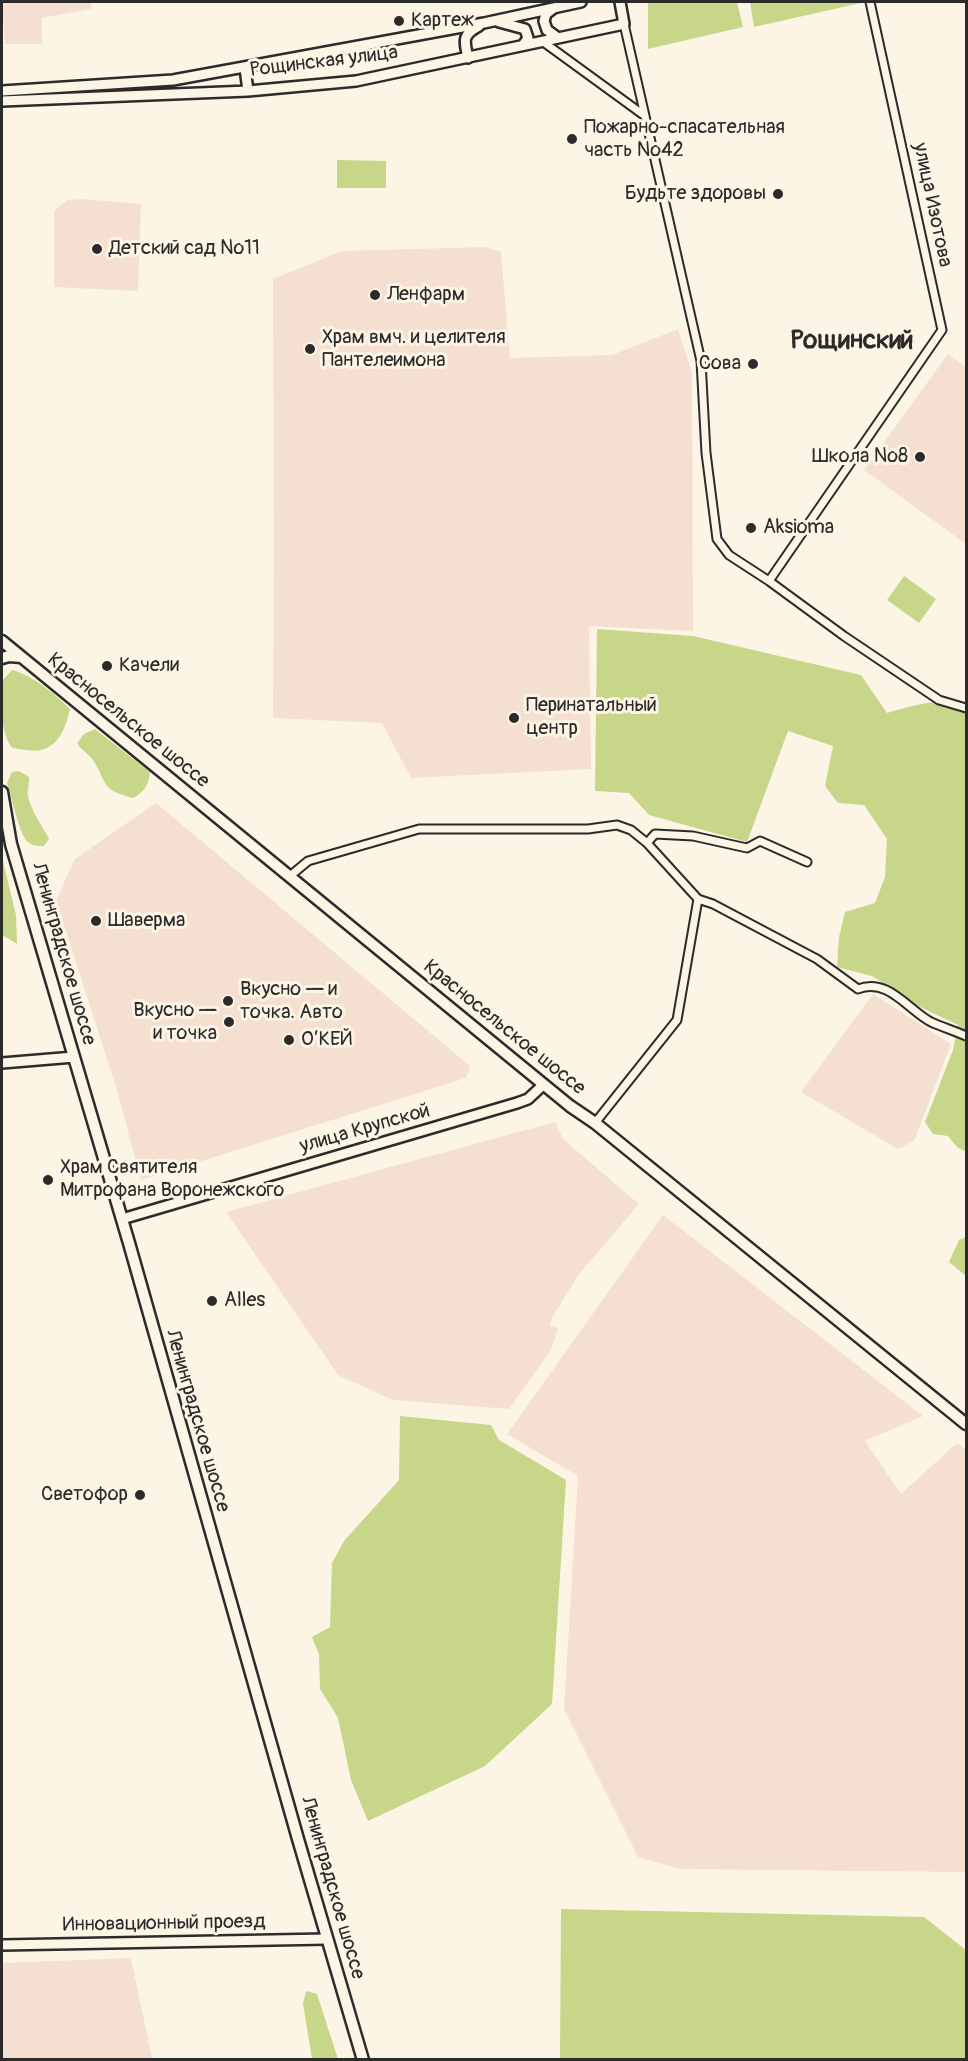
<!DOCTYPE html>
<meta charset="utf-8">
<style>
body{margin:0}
#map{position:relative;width:968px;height:2061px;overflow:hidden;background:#fcf5e5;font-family:Pangolin,sans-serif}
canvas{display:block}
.frame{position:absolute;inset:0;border:3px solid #2b2b2b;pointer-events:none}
</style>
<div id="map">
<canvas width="968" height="2061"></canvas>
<div class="frame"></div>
</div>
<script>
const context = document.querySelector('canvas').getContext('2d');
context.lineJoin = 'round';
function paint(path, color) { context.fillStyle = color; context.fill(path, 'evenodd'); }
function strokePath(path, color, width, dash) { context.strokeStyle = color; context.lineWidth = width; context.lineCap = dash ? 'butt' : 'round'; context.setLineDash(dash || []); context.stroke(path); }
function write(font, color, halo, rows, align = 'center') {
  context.font = font + ' Pangolin,sans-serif'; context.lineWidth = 6; context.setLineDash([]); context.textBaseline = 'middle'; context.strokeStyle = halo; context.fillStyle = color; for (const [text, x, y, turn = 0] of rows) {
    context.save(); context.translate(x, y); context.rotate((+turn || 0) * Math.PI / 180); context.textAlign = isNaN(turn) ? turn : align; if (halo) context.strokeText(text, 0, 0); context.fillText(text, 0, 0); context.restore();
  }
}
const built = new Path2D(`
 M2,2H92L91,9L42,18V44H5Z
 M83,199L141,204L138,291L54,287V211L67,200Z
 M485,247L501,252L510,358L612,355L678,329L692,373L693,631L589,626L591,769L411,778L382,723L273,718L274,551L273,279L342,251Z
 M948,354L966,367V544L864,470Z
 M156,803L470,1066L466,1078L141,1180L116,1087L56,900L75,859Z
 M873,994L951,1044L914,1141L898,1149L801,1092Z
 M555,1122L563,1139L639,1204L579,1274L552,1318L550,1326L558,1328L551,1350L509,1409L393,1400L338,1375L226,1212Z
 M663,1215L923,1416L865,1441L901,1494L957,1443L966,1450V1872L680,1869L638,1857L564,1709L578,1476L507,1434Z
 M131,1958L152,2059H2V1963Z`);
const green = new Path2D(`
 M648,2H737L743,27L648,49Z
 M750,2H861V3L754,27Z
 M337,160L386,161V188H337Z
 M904,576L936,599L919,623L887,600Z
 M597,629L693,636L861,675L887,713C911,706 943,696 966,706V1152L957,1147L948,1136L933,1134L925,1122L953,1050L958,1025L916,1005L872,976L837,967L839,937L845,912L875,903L885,877L887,839L864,805L838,803L825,786L833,746L788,731L747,842L649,815L629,793L595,791Z
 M12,670C32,675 55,694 70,709C66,726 60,745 41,750C33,752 20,749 12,748C0,732 1,703 2,681Z
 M95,729L150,772C149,785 144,792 133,798C100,789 109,786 93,760C88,753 81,750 77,743L84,734Z
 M19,771L29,777C30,784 27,789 28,796C31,811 42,825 49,839L44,846C37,846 31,846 26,840C19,831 11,796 7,783L12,772Z
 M2,857L16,915L17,944L4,936L2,937Z
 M966,1237V1276L949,1262L959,1240Z
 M400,1416L491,1425L499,1440L566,1480L552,1704L485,1766L368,1821L351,1780L338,1718L320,1689L319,1654L312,1637L330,1627L332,1563L344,1541L399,1480Z
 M561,1909L924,1917L966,1950V2059H560Z
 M306,1991L317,1994L338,2059H312L303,2004Z`);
const minor = new Path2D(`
 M624,24L701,361L706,453L717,539L729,555L769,581L844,636L939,700L966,708
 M542,41L645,116
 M769,581L942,330L870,2
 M647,843L655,834L693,836L747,848L760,841L807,862
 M290,876L308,861L419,829H588L617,825L631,830L647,843L698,899L677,1020L595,1123
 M698,899L713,904L817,959L858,989C888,977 908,1010 931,1022C942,1027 955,1031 966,1036`);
const tertiary = new Path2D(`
 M554,8L546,14L544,21L547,30L558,38
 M499,22L525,29L528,38L523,45
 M468,58C464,40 462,35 479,26
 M245,68L248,91
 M2,91L173,80L484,23L581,2
 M2,101L248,91L356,81L624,24L620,2
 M2,1063L74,1057
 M122,1219L517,1103L528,1099L543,1085
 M2,1945L327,1939`);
const secondary = new Path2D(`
 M2,641L570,1106L595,1123L966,1424
 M2,658L9,656L21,657`);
const primary = new Path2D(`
 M2,792L11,844L129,1243L298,1839L363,2060`);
const markers = [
 [399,21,6,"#2b2b2b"],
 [572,139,6,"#2b2b2b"],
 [778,194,6,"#2b2b2b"],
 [97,249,6,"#2b2b2b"],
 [375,295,6,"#2b2b2b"],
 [310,349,6,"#2b2b2b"],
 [753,364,6,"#2b2b2b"],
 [920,457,6,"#2b2b2b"],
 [751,528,6,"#2b2b2b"],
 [107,666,6,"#2b2b2b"],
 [514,718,6,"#2b2b2b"],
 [96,921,6,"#2b2b2b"],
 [228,1001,6,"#2b2b2b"],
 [229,1022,6,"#2b2b2b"],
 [289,1040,6,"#2b2b2b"],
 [48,1180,6,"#2b2b2b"],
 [212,1301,6,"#2b2b2b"],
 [140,1495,6,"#2b2b2b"]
];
const poiNames = [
 ["Картеж",411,21],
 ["Пожарно-спасательная",584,128],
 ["часть №42",584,151],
 ["Будьте здоровы",766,194,"right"],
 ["Детский сад №11",109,249],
 ["Ленфарм",387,295],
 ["Храм вмч. и целителя",322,338],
 ["Пантелеимона",322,361],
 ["Сова",741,364,"right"],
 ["Школа №8",908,457,"right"],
 ["Aksioma",763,528],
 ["Качели",119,666],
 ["Перинатальный",526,706],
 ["центр",526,729],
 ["Шаверма",108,921],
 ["Вкусно — и",240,990],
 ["точка. Авто",240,1013],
 ["Вкусно —",217,1011,"right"],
 ["и точка",217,1034,"right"],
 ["О’КЕЙ",301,1040],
 ["Храм Святителя",60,1168],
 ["Митрофана Воронежского",60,1191],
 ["Alles",224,1301],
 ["Светофор",128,1495,"right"]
];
const streetNames = [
 ["Рощинская улица",324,62,-7],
 ["улица Изотова",932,205,78],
 ["Красносельское шоссе",128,721,39],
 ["Ленинградское шоссе",63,954,74],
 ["Красносельское шоссе",504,1028,39],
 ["улица Крупской",365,1129,-16],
 ["Ленинградское шоссе",197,1421,74],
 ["Ленинградское шоссе",332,1888,74],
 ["Инновационный проезд",164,1924,-1]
];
const districtNames = [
 ["Рощинский",852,341]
];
paint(built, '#f5dfd1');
paint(green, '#c8d689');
strokePath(minor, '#2b2b2b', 11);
strokePath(tertiary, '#2b2b2b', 14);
strokePath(secondary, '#2b2b2b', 15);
strokePath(primary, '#2b2b2b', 15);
strokePath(minor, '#fcf5e5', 7);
strokePath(tertiary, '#fcf5e5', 9);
strokePath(secondary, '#fcf5e5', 10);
strokePath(primary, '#fcf5e5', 10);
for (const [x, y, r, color] of markers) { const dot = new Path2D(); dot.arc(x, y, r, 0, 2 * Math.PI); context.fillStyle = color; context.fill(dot); strokePath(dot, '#fcf5e5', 2); }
write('20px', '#2b2b2b', '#fcf5e5', poiNames, 'left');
write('20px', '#2b2b2b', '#fcf5e5', streetNames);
write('bold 26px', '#2b2b2b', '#fcf5e5', districtNames);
</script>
